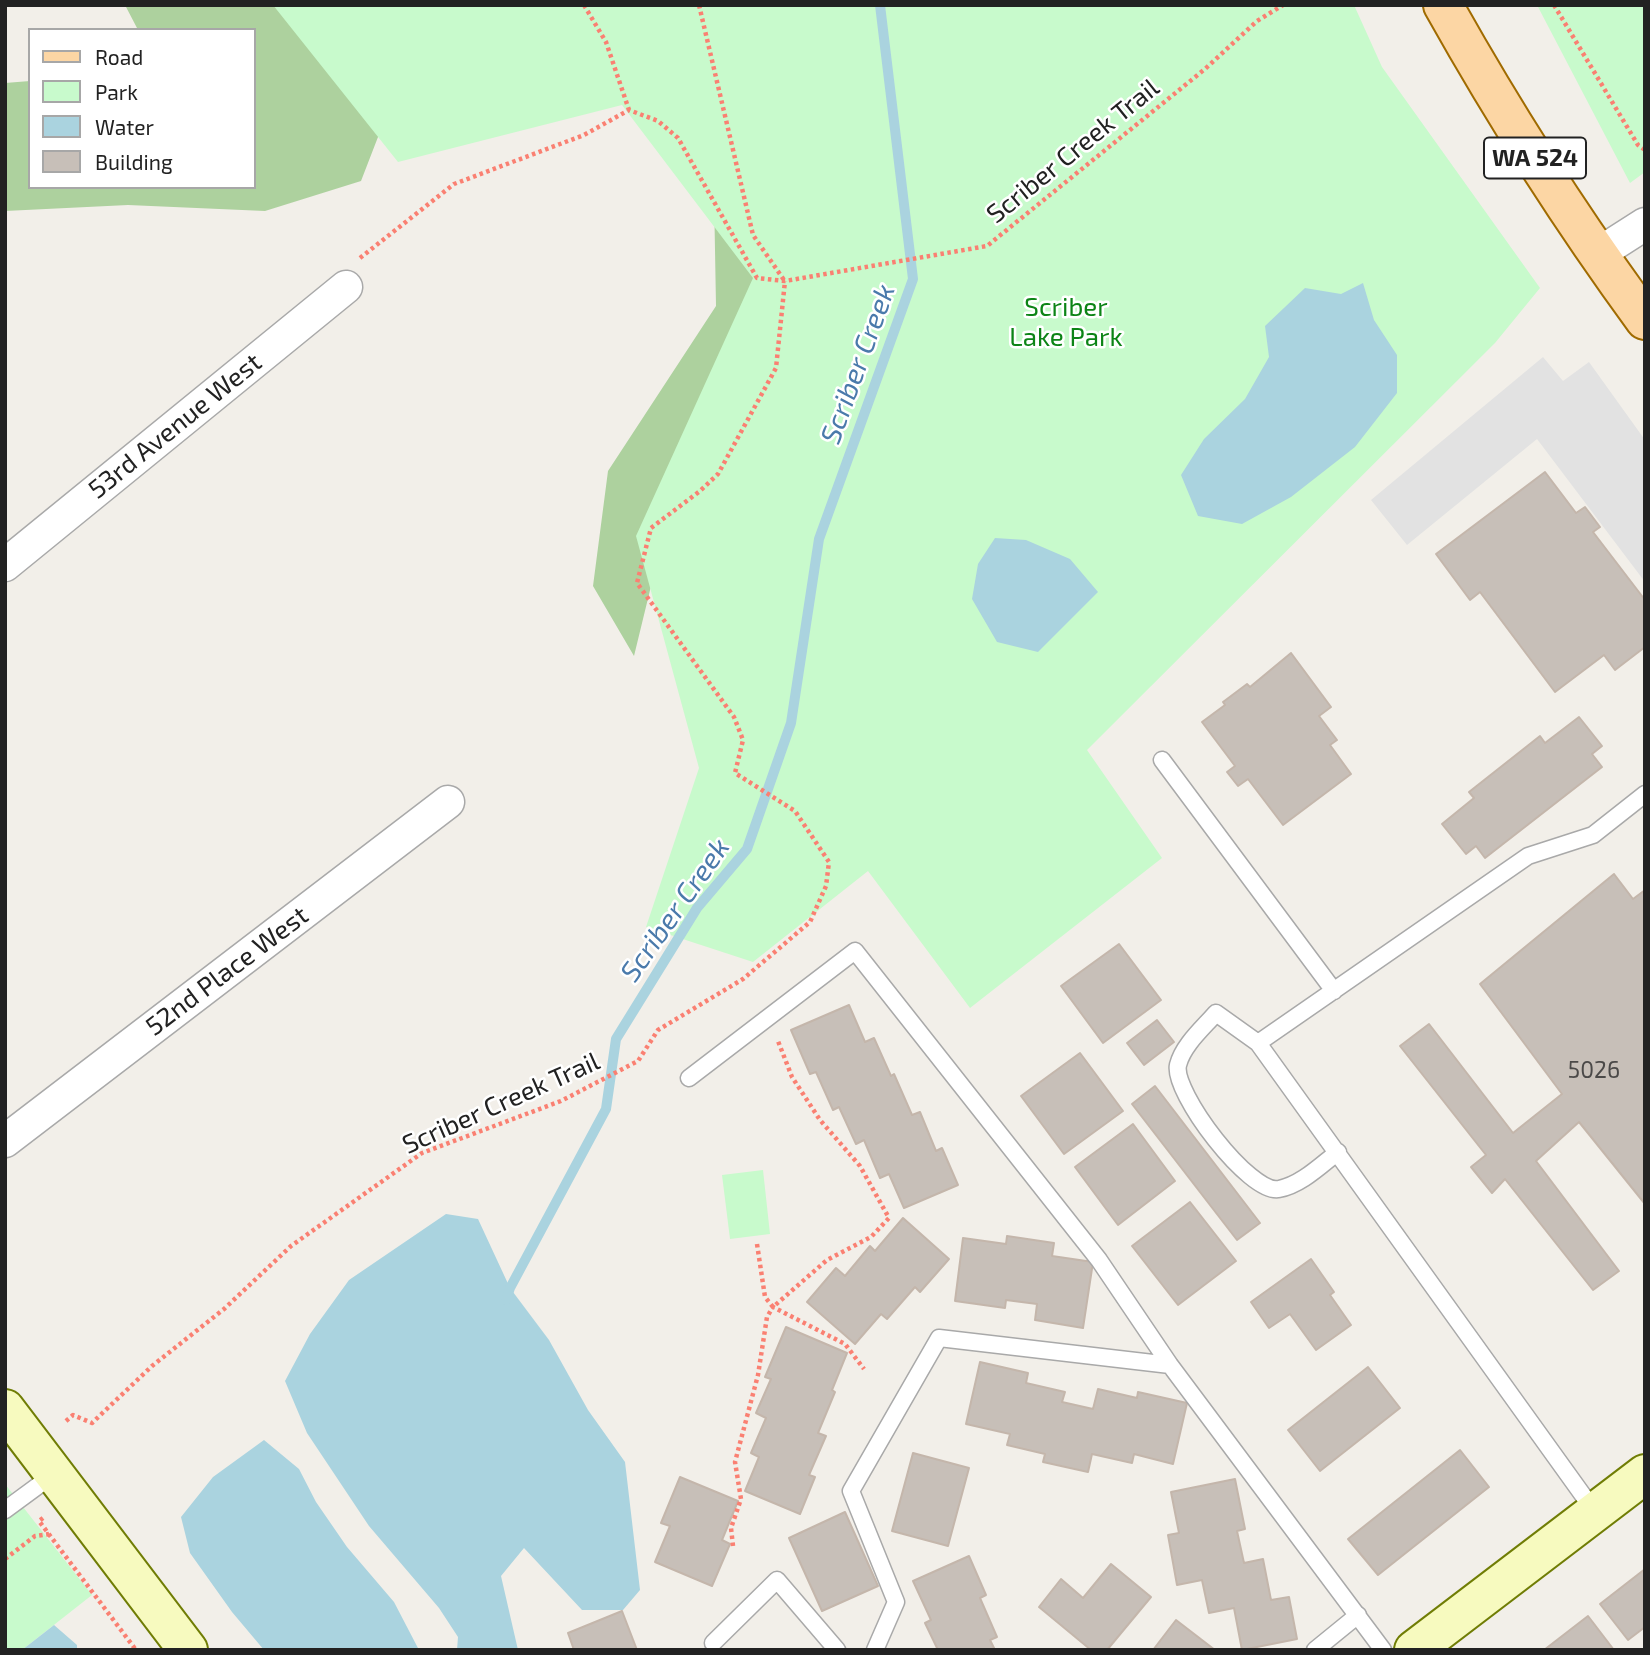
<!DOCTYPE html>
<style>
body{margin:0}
#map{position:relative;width:1650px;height:1655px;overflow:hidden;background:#f2efe9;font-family:"Exo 2",sans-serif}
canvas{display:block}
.frame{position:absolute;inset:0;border:7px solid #222;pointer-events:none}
.legend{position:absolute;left:28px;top:28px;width:228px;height:161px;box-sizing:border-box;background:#fff;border:2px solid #a7a7a7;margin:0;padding:9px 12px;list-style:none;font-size:21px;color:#222}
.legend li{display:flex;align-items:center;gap:14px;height:35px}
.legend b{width:35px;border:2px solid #a7a7a7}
</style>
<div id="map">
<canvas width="1650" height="1655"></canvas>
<div class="frame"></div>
<ul class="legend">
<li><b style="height:9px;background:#fcd6a4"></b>Road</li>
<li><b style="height:19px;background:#c8facc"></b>Park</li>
<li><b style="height:19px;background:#aad3df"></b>Water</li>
<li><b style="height:19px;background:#c7bfb8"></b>Building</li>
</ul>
</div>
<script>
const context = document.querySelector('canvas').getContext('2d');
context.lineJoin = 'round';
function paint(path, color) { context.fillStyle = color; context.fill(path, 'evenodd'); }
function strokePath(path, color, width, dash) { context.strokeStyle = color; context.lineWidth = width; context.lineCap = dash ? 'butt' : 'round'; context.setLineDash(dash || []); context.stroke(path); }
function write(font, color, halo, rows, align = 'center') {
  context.font = font + ' "Exo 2",sans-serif'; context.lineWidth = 5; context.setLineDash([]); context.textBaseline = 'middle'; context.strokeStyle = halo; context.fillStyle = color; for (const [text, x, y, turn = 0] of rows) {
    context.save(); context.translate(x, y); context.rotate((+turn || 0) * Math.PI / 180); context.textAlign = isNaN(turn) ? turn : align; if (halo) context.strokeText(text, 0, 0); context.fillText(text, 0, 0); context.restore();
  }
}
const forest = new Path2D(`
 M125,5H429L361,181L265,211L128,205L5,211V83L30,81V187H254V30H135L137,28Z
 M713,138L783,246L661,545L634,656L593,586L608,471L716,306Z`);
const park = new Path2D(`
 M273,5H1354L1382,67L1540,288L1495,343L1087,750L1162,858L970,1008L868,871L753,962L646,927L699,768L636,536L753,278L622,105L398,162Z
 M1537,5H1645V172L1630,183Z
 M763,1170L770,1234L730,1239L722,1175Z
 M5,1484L92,1595L22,1650H5Z`);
const parking = new Path2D(`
 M1543,357L1563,381L1589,362L1645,440V582L1537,439L1407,545L1371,500Z`);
const water = new Path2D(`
 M1363,283L1374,320L1397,355V393L1355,447L1291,497L1242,524L1198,516L1181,475L1204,439L1245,399L1269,357L1265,326L1305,288L1341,294Z
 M995,538L1026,540L1070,559L1098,592L1038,652L997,642L972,599L978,564Z
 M446,1214L478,1219L510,1288L549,1340L588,1410L625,1462L640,1590L623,1610H582L524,1548L501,1576L518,1650H457L458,1637L439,1608L369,1526L307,1433L285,1381L310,1334L349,1280Z
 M264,1440L299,1469L316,1502L347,1547L394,1602L419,1650H264L232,1612L190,1553L181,1517L213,1477Z
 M54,1625L77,1645V1650H22Z`);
const stream = new Path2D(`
 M506,1300L510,1288L606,1109L616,1039L697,908L747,849L791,723L819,539L913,279L880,5`);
const building = new Path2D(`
 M1545,472L1576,513L1585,507L1600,527L1593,532L1645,600V647L1615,670L1604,655L1555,692L1480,592L1470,600L1436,554Z
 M1291,653L1331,707L1319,716L1337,740L1330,745L1351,774L1283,825L1248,779L1238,786L1227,772L1235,766L1202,722L1225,705L1223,702L1247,684L1250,687Z
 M1579,717L1602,746L1592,754L1602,767L1485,858L1476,846L1466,854L1442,824L1474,798L1469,792L1540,736L1545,743Z
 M1614,874L1633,899L1645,890V1204L1579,1122L1536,1161L1619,1271L1593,1290L1505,1179L1492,1193L1471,1167L1486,1155L1400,1046L1429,1024L1513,1133L1562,1094L1480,984Z
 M1119,944L1161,1000L1103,1043L1061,986Z
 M849,1005L865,1042L874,1038L891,1076L894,1074L912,1115L920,1112L936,1151L942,1148L958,1185L904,1208L889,1174L880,1178L864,1140L856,1144L839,1107L833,1110L816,1072L810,1074L791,1030Z
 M1157,1020L1174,1042L1144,1065L1127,1043Z
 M1080,1053L1123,1111L1064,1154L1021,1096Z
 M1155,1086L1260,1223L1237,1240L1132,1104Z
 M1133,1124L1175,1181L1118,1225L1075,1167Z
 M1190,1202L1236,1261L1178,1305L1132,1246Z
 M903,1218L949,1259L920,1292L915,1287L887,1319L881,1314L855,1344L807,1302L836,1268L845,1276L870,1246L875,1251Z
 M1007,1236L1054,1243L1052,1256L1093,1262L1083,1328L1035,1320L1037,1304L1006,1300L1005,1308L955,1301L963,1238L1006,1244Z
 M1311,1259L1334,1292L1330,1295L1351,1325L1316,1350L1290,1314L1269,1328L1251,1302Z
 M786,1327L847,1353L832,1390L835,1392L818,1433L826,1436L809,1475L815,1477L800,1514L745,1491L759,1457L751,1453L766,1418L756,1413L771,1379L765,1377Z
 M980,1362L1028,1373L1026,1383L1065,1392L1062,1402L1093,1409L1098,1389L1137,1398L1138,1392L1187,1403L1173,1464L1134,1454L1132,1463L1092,1454L1088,1472L1043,1462L1045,1454L1007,1445L1010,1434L966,1424Z
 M1368,1367L1400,1408L1320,1471L1288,1430Z
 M1460,1450L1489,1487L1378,1575L1348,1539Z
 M913,1453L969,1468L948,1546L892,1531Z
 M680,1477L738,1501L722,1540L730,1544L712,1586L655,1562L670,1526L661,1523Z
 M1235,1479L1245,1529L1237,1531L1244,1563L1263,1559L1271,1600L1289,1597L1297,1639L1242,1650L1234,1608L1209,1613L1202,1580L1177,1585L1168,1535L1179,1533L1171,1492Z
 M845,1512L878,1586L822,1611L789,1538Z
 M969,1556L986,1595L980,1598L997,1637L990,1640L995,1650H938L925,1623L931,1620L913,1581Z
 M1111,1564L1151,1597L1107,1650H1091L1039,1607L1061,1579L1083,1598Z
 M1645,1569V1627L1628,1640L1600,1604Z
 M622,1611L637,1650H574L568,1633Z
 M1588,1616L1614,1650H1544Z
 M1176,1620L1215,1650H1153Z`);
const path = new Path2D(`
 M584,5L606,42L629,110
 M699,5L753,235L784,280
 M1554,5L1638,145L1645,150
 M360,258L454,184L584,135L629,110L658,121L678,138L757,278L785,281L987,246L1205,69L1257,21L1283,5
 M757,1244L765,1297L773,1307L827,1260L871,1237L889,1218L860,1166L820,1120L792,1077L778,1041
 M66,1421L73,1415L92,1423L152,1366L224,1309L291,1246L422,1153L561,1101L638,1061L658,1030L743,979L810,922L826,886L829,862L795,811L735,773L743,740L734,717L637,583L651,528L700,491L718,474L776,368L785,281
 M43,1518L39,1521L136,1650
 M733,1546L731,1528L741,1499L735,1462L758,1375L767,1317L773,1307L845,1344L864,1369
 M5,1559L35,1536L49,1534`);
const lane = new Path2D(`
 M1162,760L1334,991
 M1258,1043L1528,856L1593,835L1645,794
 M689,1078L855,951L1099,1260L1170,1365L1383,1650
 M1338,1152C1321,1165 1301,1185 1279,1189C1250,1195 1172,1092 1178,1065C1183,1045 1203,1028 1216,1013L1258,1043L1595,1512
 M5,1510L54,1474
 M713,1643L777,1580L837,1650
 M875,1650L896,1602L851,1491L939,1338L1170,1365
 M1315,1650L1358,1615`);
const street = new Path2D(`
 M1598,254L1645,224
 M5,565L346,287
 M5,1141L448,802`);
const secondary = new Path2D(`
 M5,1409L188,1650
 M1414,1650L1645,1474`);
const primary = new Path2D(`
 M1443,5C1504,114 1571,219 1645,320`);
const numberNames = [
 ["5026",1594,1070]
];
const shields = [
 [1535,158,102]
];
const shieldNames = [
 ["WA 524",1535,158]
];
const streetNames = [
 ["Scriber Creek Trail",1073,151,-39],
 ["53rd Avenue West",175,426,-39],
 ["52nd Place West",227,971,-37],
 ["Scriber Creek Trail",501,1103,-24]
];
const parkNames = [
 ["Scriber",1066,307],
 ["Lake Park",1066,337]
];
const waterNames = [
 ["Scriber Creek",858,364,-70],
 ["Scriber Creek",675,910,-55]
];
paint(forest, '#add19e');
paint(park, '#c8facc');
paint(parking, '#e2e2e2');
paint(water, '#aad3df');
strokePath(stream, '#aad3df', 10);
paint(building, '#c7bfb8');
strokePath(building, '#c4b6ab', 2);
strokePath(lane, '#a9a9a9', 19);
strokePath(street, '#a9a9a9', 35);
strokePath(secondary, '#707d05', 42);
strokePath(primary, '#a06b00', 42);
strokePath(path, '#fa8072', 4.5, [3.5, 3.5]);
strokePath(lane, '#fff', 16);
strokePath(street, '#fff', 32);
strokePath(secondary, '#f7fabf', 38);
strokePath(primary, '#fcd6a4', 38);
write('23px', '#4b4948', null, numberNames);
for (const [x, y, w] of shields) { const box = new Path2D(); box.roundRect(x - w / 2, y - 20.5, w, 41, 5); context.fillStyle = '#fff'; context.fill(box); strokePath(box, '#222', 2); }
write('bold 24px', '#222', null, shieldNames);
write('26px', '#222', '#fff', streetNames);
write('26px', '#0c8416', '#fff', parkNames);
write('italic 28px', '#4a7aab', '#fff', waterNames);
</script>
